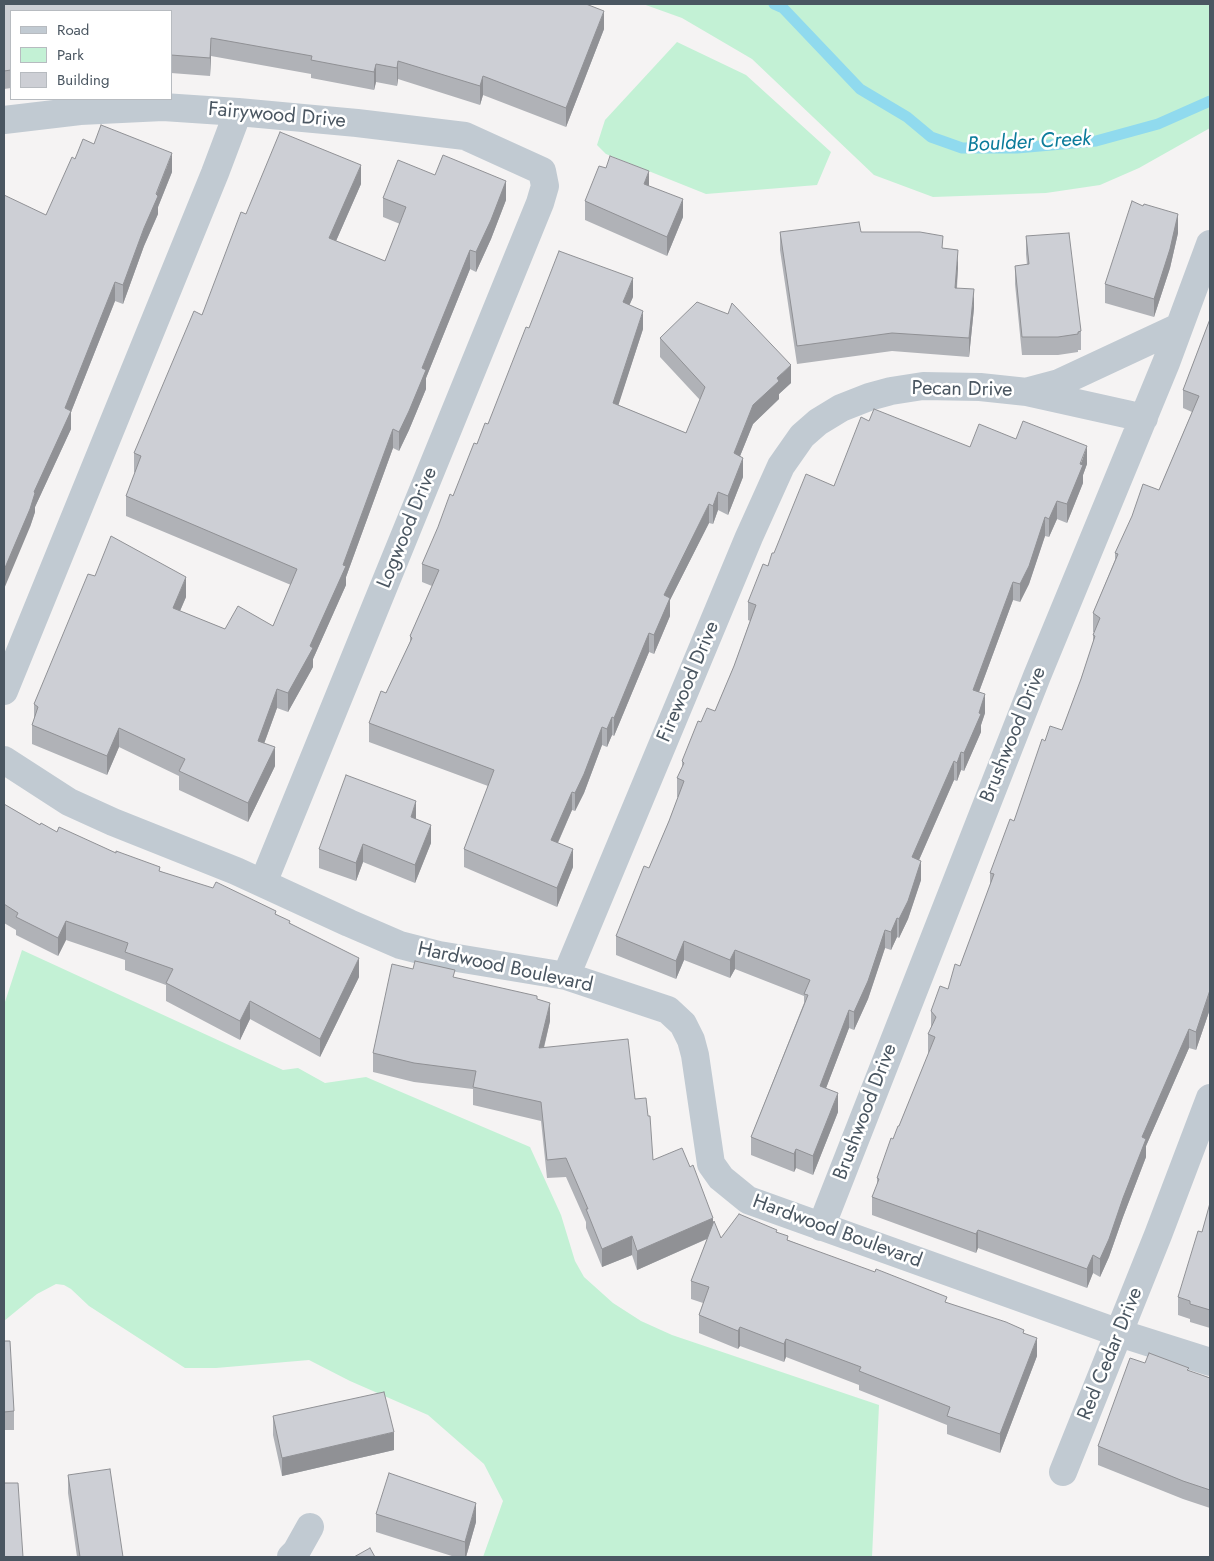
<!DOCTYPE html>
<style>
body{margin:0}
#map{position:relative;width:1214px;height:1561px;overflow:hidden;background:#f5f3f3;font-family:Jost,sans-serif}
canvas{display:block}
.frame{position:absolute;inset:0;border:5px solid #4a5661;pointer-events:none}
.legend{position:absolute;left:10px;top:10px;width:162px;height:90px;box-sizing:border-box;background:#fff;border:1px solid #b7bbc0;margin:0;padding:6px 9px;list-style:none;font-size:15px;color:#4a5661}
.legend li{display:flex;align-items:center;gap:10px;height:25px}
.legend b{width:25px;border:1px solid #b7bbc0}
</style>
<div id="map">
<canvas width="1214" height="1561"></canvas>
<div class="frame"></div>
<ul class="legend">
<li><b style="height:6px;background:#c1cad2"></b>Road</li>
<li><b style="height:14px;background:#c3f1d5"></b>Park</li>
<li><b style="height:14px;background:#cdcfd5"></b>Building</li>
</ul>
</div>
<script>
const c = document.querySelector('canvas').getContext('2d');
c.lineJoin = 'round';
function fillPath(path, color) { c.fillStyle = color; c.fill(path, 'evenodd'); }
const poly = rows => new Path2D(rows.map(r => 'M' + r).join(''));
function trace(path, color, width, dash) { c.strokeStyle = color; c.lineWidth = width; c.lineCap = dash ? 'butt' : 'round'; c.setLineDash(dash || []); c.stroke(path); }
function label(font, color, halo, rows, align = 'center') {
  c.font = font + ' Jost,sans-serif'; c.lineWidth = 5; c.setLineDash([]); c.textBaseline = 'middle'; c.strokeStyle = halo; c.fillStyle = color; for (const [text, x, y, turn = 0] of rows) {
    c.save(); c.translate(x, y); c.rotate((+turn || 0) * Math.PI / 180); c.textAlign = isNaN(turn) ? turn : align; if (halo) c.strokeText(text, 0, 0); c.fillText(text, 0, 0); c.restore();
  }
}
const green = poly([
 [643,4,1210,4,1210,128,1139,168,1100,185,1046,193,933,197,874,175,752,59,682,18],
 [677,42,746,75,831,152,817,185,706,194,606,154,597,145,605,120],
 [22,950,283,1070,298,1068,325,1083,366,1077,530,1147,561,1215,575,1261,584,1277,613,1303,641,1321,672,1335,879,1405,872,1557,483,1557,503,1501,484,1464,428,1415,350,1381,309,1360,216,1368,185,1368,89,1306,71,1289,64,1285,56,1284,37,1294,4,1321,4,1005]
]);
const stream = poly([
 [774,4,783,8,860,89,907,117,931,137,962,148,1017,148,1096,141,1158,124,1210,101]
]);
const minor = poly([
 [4,120,80,111,163,107,238,112,357,123,465,136,542,171,545,186,540,203,263,883],
 [1029,391,1059,383,1179,327],
 [4,691,215,173,238,112],
 [4,760,69,802,113,822,236,871,349,923,400,945,439,955,566,976,668,1010,683,1024,691,1040,695,1055,711,1164,721,1178,748,1200,1119,1333,1210,1362],
 [566,976,749,537,781,466,802,436,818,422,841,408,869,397,891,391,923,386,980,387,1027,392,1144,418],
 [821,1227,1037,676,1166,363,1210,244],
 [1063,1472,1158,1235,1210,1098],
 [291,1557,296,1552,310,1527]
]);
const wall = poly([
 [4,4,604,29,566,127,483,95,480,105,398,79,397,86,376,82,374,90,311,78,311,74,211,56,210,76,171,73,171,11,11,11,11,88,4,89],
 [94,144,172,172,158,207,158,214,144,246,123,304,115,301,71,412,71,429,35,507,35,512,30,527,46,215,75,159],
 [435,175,506,200,491,239,476,272,470,269,426,378,426,389,409,430,399,451,393,448,346,577,346,585,313,659,313,667,288,712,277,708,264,744,275,766,248,822,179,790,179,776,119,747,107,775,32,744,32,725,34,720,34,704,95,576,186,597,180,611,225,629,273,626,291,585,126,516,126,496,135,473,134,472,134,453,202,315,246,214,361,184,336,241,385,261,400,224,383,217,383,198],
 [649,186,683,217,667,256,585,220,585,201],
 [1143,206,1178,233,1170,268,1154,317,1105,303,1105,284],
 [780,232,861,232,943,248,958,268,957,288,974,308,969,357,892,351,797,364,780,250],
 [1026,236,1081,331,1081,350,1078,350,1078,352,1058,355,1022,355,1015,284,1015,266,1027,265,1026,254],
 [633,297,629,305,643,329,618,405,686,433,700,400,660,357,660,338,728,314,791,383,779,394,779,399,753,424,740,456,743,477,728,515,718,510,713,524,709,523,670,600,670,616,654,654,649,652,614,736,612,735,607,747,602,745,584,793,575,811,572,810,558,843,573,867,557,907,464,867,464,849,488,786,369,742,369,723,386,693,410,642,410,636,432,586,422,582,422,564,477,444,488,424,529,328],
 [1210,319,1210,1009,1196,1050,1189,1048,1146,1146,1146,1157,1123,1217,1109,1257,1100,1277,1093,1273,1087,1288,978,1248,976,1253,872,1215,872,1197,877,1186,877,1178,899,1126,929,1053,928,1053,928,1034,931,1028,931,1011,948,989,960,966,990,886,990,873,1014,821,1045,741,1062,730,1081,679,1093,643,1093,635,1094,632,1093,632,1093,613,1115,560,1115,553,1159,490,1192,412,1183,408,1183,390],
 [869,421,970,447,1016,439,1087,464,1083,475,1083,483,1067,523,1057,519,1049,537,1045,536,1029,584,1020,602,1013,600,979,692,985,713,981,725,981,732,964,771,961,770,957,781,954,780,919,860,921,880,908,919,899,938,897,937,891,950,885,948,868,999,854,1030,849,1028,826,1088,838,1112,813,1175,796,1168,794,1172,751,1155,751,1137,804,1003,804,996,735,969,730,978,684,960,676,979,616,955,616,936,649,868,669,821,678,797,677,797,677,778,682,768,682,761,701,722,715,711,734,666,750,621,748,620,748,602,774,553,834,486],
 [4,804,40,825,57,832,116,853,160,871,276,914,290,923,359,977,320,1057,250,1019,240,1040,166,1001,166,985,125,970,125,960,66,940,58,956,16,935,16,930,4,923],
 [416,819,431,843,415,883,363,862,356,881,319,868,319,849],
 [455,978,537,1000,550,1021,544,1048,635,1099,653,1160,713,1223,721,1238,777,1232,788,1240,1024,1333,1037,1356,1000,1453,947,1434,947,1425,859,1390,859,1385,786,1357,784,1362,740,1346,738,1349,699,1333,699,1315,703,1303,691,1299,691,1281,707,1239,637,1270,632,1255,602,1267,586,1228,586,1222,566,1177,547,1178,541,1121,473,1105,473,1089,414,1082,373,1072,373,1053],
 [1210,1203,1210,1328,1190,1322,1190,1319,1178,1315,1178,1297,1202,1232],
 [4,1341,14,1411,14,1430,4,1430],
 [1145,1363,1189,1371,1210,1378,1210,1508,1183,1499,1098,1465,1098,1446],
 [273,1416,394,1450,282,1476,273,1435],
 [68,1475,123,1557,77,1557,68,1493],
 [376,1514,476,1522,466,1557,455,1557,376,1532]
]);
const shadedWall = poly([
 [604,11,604,29,566,127,566,108],
 [211,38,211,56,210,76,210,58],
 [398,61,398,79,397,86,397,68],
 [376,64,376,82,374,90,374,72],
 [483,76,483,95,480,105,480,86],
 [172,153,172,172,158,207,158,214,144,246,123,304,123,285],
 [361,165,361,184,329,257,329,238],
 [649,171,649,190,644,184],
 [506,181,506,200,491,239,476,272,476,252],
 [683,199,683,217,667,256,667,237],
 [1178,214,1178,233,1170,268,1154,317,1154,299],
 [470,250,470,269,426,378,426,389,409,430,399,451,399,432,422,368],
 [958,250,958,268,955,306,955,288],
 [633,278,633,297,623,320,623,302],
 [115,282,115,301,71,412,71,429,35,507,35,512,30,527,4,589,4,570,65,408],
 [974,289,974,308,969,357,969,338],
 [643,311,643,329,613,422,613,403],
 [791,365,791,383,779,394,779,399,753,424,734,471,734,453,753,405,777,378],
 [393,429,393,448,346,577,346,585,313,659,313,667,288,712,288,693,310,646,343,565],
 [1087,446,1087,464,1083,475,1083,483,1067,523,1067,504],
 [743,458,743,477,728,515,728,496],
 [718,492,718,510,713,524,713,506],
 [1057,501,1057,519,1049,537,1049,519],
 [709,504,709,523,670,600,670,616,654,654,654,635,664,595],
 [1045,517,1045,536,1029,584,1020,602,1020,584],
 [186,577,186,597,173,627,173,608],
 [1013,582,1013,600,973,708,973,690],
 [649,633,649,652,614,736,614,718],
 [277,689,277,708,258,760,258,741],
 [985,694,985,713,981,725,981,732,964,771,964,753],
 [612,717,612,735,607,747,607,729],
 [602,727,602,745,584,793,575,811,575,793],
 [119,728,119,747,107,775,107,756],
 [275,747,275,766,248,822,248,803],
 [961,752,961,770,957,781,957,763],
 [954,761,954,780,912,876,912,857],
 [572,792,572,810,551,858,551,840],
 [416,801,416,820,411,817],
 [431,825,431,843,415,883,415,865],
 [363,844,363,862,356,881,356,863],
 [573,849,573,867,557,907,557,888],
 [921,861,921,880,908,919,899,938,899,919],
 [897,918,897,937,891,950,891,932],
 [66,921,66,940,58,956,58,938],
 [885,930,885,948,868,999,854,1030,854,1012],
 [684,941,684,960,676,979,676,961],
 [735,950,735,969,730,978,730,960],
 [359,958,359,977,320,1057,320,1039],
 [1210,990,1210,1009,1196,1050,1196,1032],
 [250,1001,250,1019,240,1040,240,1021],
 [550,1003,550,1021,539,1067,539,1048],
 [849,1010,849,1028,820,1104,820,1086],
 [1189,1029,1189,1048,1146,1146,1146,1157,1123,1217,1109,1257,1100,1277,1100,1259,1142,1137],
 [838,1093,838,1112,813,1175,813,1156],
 [796,1149,796,1168,794,1172,794,1154],
 [713,1218,713,1236,637,1270,637,1251],
 [978,1230,978,1248,976,1253,976,1234],
 [632,1236,632,1255,602,1267,602,1249],
 [1093,1255,1093,1273,1087,1288,1087,1269],
 [740,1327,740,1346,738,1349,738,1331],
 [1037,1338,1037,1356,1000,1453,1000,1434],
 [786,1339,786,1357,784,1362,784,1344],
 [394,1432,394,1450,282,1476,282,1458],
 [476,1503,476,1522,466,1557,465,1557,465,1542]
]);
const building = poly([
 [4,4,586,4,604,11,566,108,483,76,480,86,398,61,397,68,376,64,374,72,311,60,312,56,211,38,210,58,171,55,171,11,11,11,11,70,4,71,4,4],
 [101,125,172,153,156,194,158,196,144,228,123,285,115,282,65,408,71,411,34,492,35,493,30,509,4,570,4,195,46,215,72,157,75,159,83,139,94,144,101,125],
 [280,132,361,165,329,238,385,261,406,207,383,198,398,160,435,175,443,155,506,181,491,220,476,252,470,250,422,368,426,370,409,411,399,432,393,429,343,565,346,566,310,646,313,648,288,693,277,689,258,741,275,747,248,803,179,771,185,759,119,728,107,756,32,725,38,707,34,704,88,574,95,576,111,536,186,577,173,608,225,629,238,606,273,626,297,569,126,496,141,456,134,453,194,311,202,315,241,212,246,214,280,132],
 [610,156,649,171,644,184,683,199,667,237,585,201,599,166,606,168,610,156],
 [1132,201,1143,206,1144,204,1178,214,1170,249,1154,299,1105,284,1132,201],
 [859,222,861,232,920,232,943,236,942,248,958,250,955,288,974,289,969,338,892,333,797,346,780,232,859,222],
 [1069,233,1081,331,1078,332,1078,334,1058,337,1022,337,1015,266,1029,264,1026,236,1069,233],
 [559,251,633,278,623,302,643,311,613,403,686,433,705,387,660,338,697,302,728,314,732,303,791,365,777,378,779,381,753,405,734,453,743,458,728,496,718,492,713,506,709,504,664,595,670,598,654,635,649,633,614,718,612,717,607,729,602,727,584,774,575,793,572,792,551,840,573,849,557,888,464,849,494,770,369,723,381,691,386,693,412,638,410,636,439,570,422,564,438,527,450,494,453,496,474,443,477,444,485,423,488,424,526,327,529,328,559,251],
 [1210,319,1210,990,1196,1032,1189,1029,1142,1137,1146,1139,1123,1198,1109,1239,1100,1259,1093,1255,1087,1269,978,1230,976,1234,872,1197,879,1179,877,1178,891,1138,893,1139,898,1126,899,1126,935,1037,928,1034,936,1017,931,1011,940,986,948,989,955,964,960,966,994,874,990,873,1010,819,1014,821,1042,739,1045,741,1050,726,1062,730,1081,679,1095,636,1093,635,1100,618,1093,613,1118,554,1115,553,1132,516,1143,484,1159,490,1199,396,1183,390,1210,319],
 [874,409,970,447,979,424,1016,439,1023,421,1087,446,1080,464,1083,465,1067,504,1057,501,1049,519,1045,517,1029,566,1020,584,1013,582,973,690,985,694,979,713,981,714,964,753,961,752,957,763,954,761,912,857,921,861,908,901,899,919,897,918,891,932,885,930,868,981,854,1012,849,1010,820,1086,838,1093,813,1156,796,1149,794,1154,751,1137,808,995,804,994,810,980,735,950,730,960,684,941,676,961,616,936,644,866,649,868,669,821,684,781,677,778,684,763,682,761,698,721,701,722,707,708,715,711,734,666,756,605,748,602,763,564,768,566,772,553,774,553,806,474,834,486,861,417,869,421,874,409],
 [346,775,416,801,411,817,431,825,415,865,363,844,356,863,319,849,346,775],
 [4,804,40,825,41,823,57,832,59,827,116,853,116,851,160,867,159,871,213,888,216,882,276,911,275,914,290,921,289,923,359,958,320,1039,250,1001,240,1021,166,983,173,969,125,952,128,943,66,921,58,938,16,917,18,913,4,904,4,804],
 [415,961,455,970,453,977,537,996,537,999,550,1003,539,1048,628,1039,635,1099,646,1098,648,1116,650,1116,653,1160,682,1148,690,1167,693,1165,713,1218,637,1251,632,1236,602,1249,586,1209,588,1209,566,1158,547,1160,541,1102,473,1087,476,1071,414,1063,373,1053,392,964,413,969,415,961],
 [1210,1203,1210,1310,1190,1304,1190,1301,1178,1297,1198,1231,1202,1232,1210,1203],
 [739,1214,777,1230,776,1232,788,1236,787,1240,875,1272,876,1269,947,1297,945,1302,1006,1322,1024,1330,1023,1333,1037,1338,1000,1434,947,1416,950,1407,859,1371,861,1367,786,1339,784,1344,740,1327,738,1331,699,1315,709,1287,691,1281,714,1221,721,1238,739,1214],
 [4,1341,10,1341,14,1411,4,1412,4,1341],
 [1149,1353,1189,1368,1187,1370,1210,1378,1210,1490,1183,1481,1098,1446,1130,1358,1145,1363,1149,1353],
 [384,1392,394,1432,282,1458,273,1416,384,1392],
 [110,1469,123,1557,80,1557,68,1475,110,1469],
 [389,1473,476,1503,465,1542,376,1514,389,1473],
 [4,1483,18,1483,23,1557,4,1557,4,1483],
 [370,1548,375,1557,354,1557,370,1548]
]);
const streetNames = [
 ["Fairywood Drive",277,116,5],
 ["Pecan Drive",962,390,1],
 ["Logwood Drive",408,528,-68],
 ["Firewood Drive",689,682,-67],
 ["Brushwood Drive",1014,735,-68],
 ["Hardwood Boulevard",505,968,12],
 ["Brushwood Drive",866,1112,-69],
 ["Hardwood Boulevard",837,1232,20],
 ["Red Cedar Drive",1111,1354,-68]
];
const waterNames = [
 ["Boulder Creek",1029,143,-3]
];
fillPath(green, '#c3f1d5');
trace(stream, '#90daee', 11);
trace(minor, '#c1cad2', 28);
fillPath(wall, '#b0b2b7');
fillPath(shadedWall, '#909195');
fillPath(building, '#cdcfd5');
trace(building, '#909195', 1);
label('20px', '#4a5661', '#fff', streetNames);
label('italic 21px', '#0c7c9b', '#fff', waterNames);
</script>
